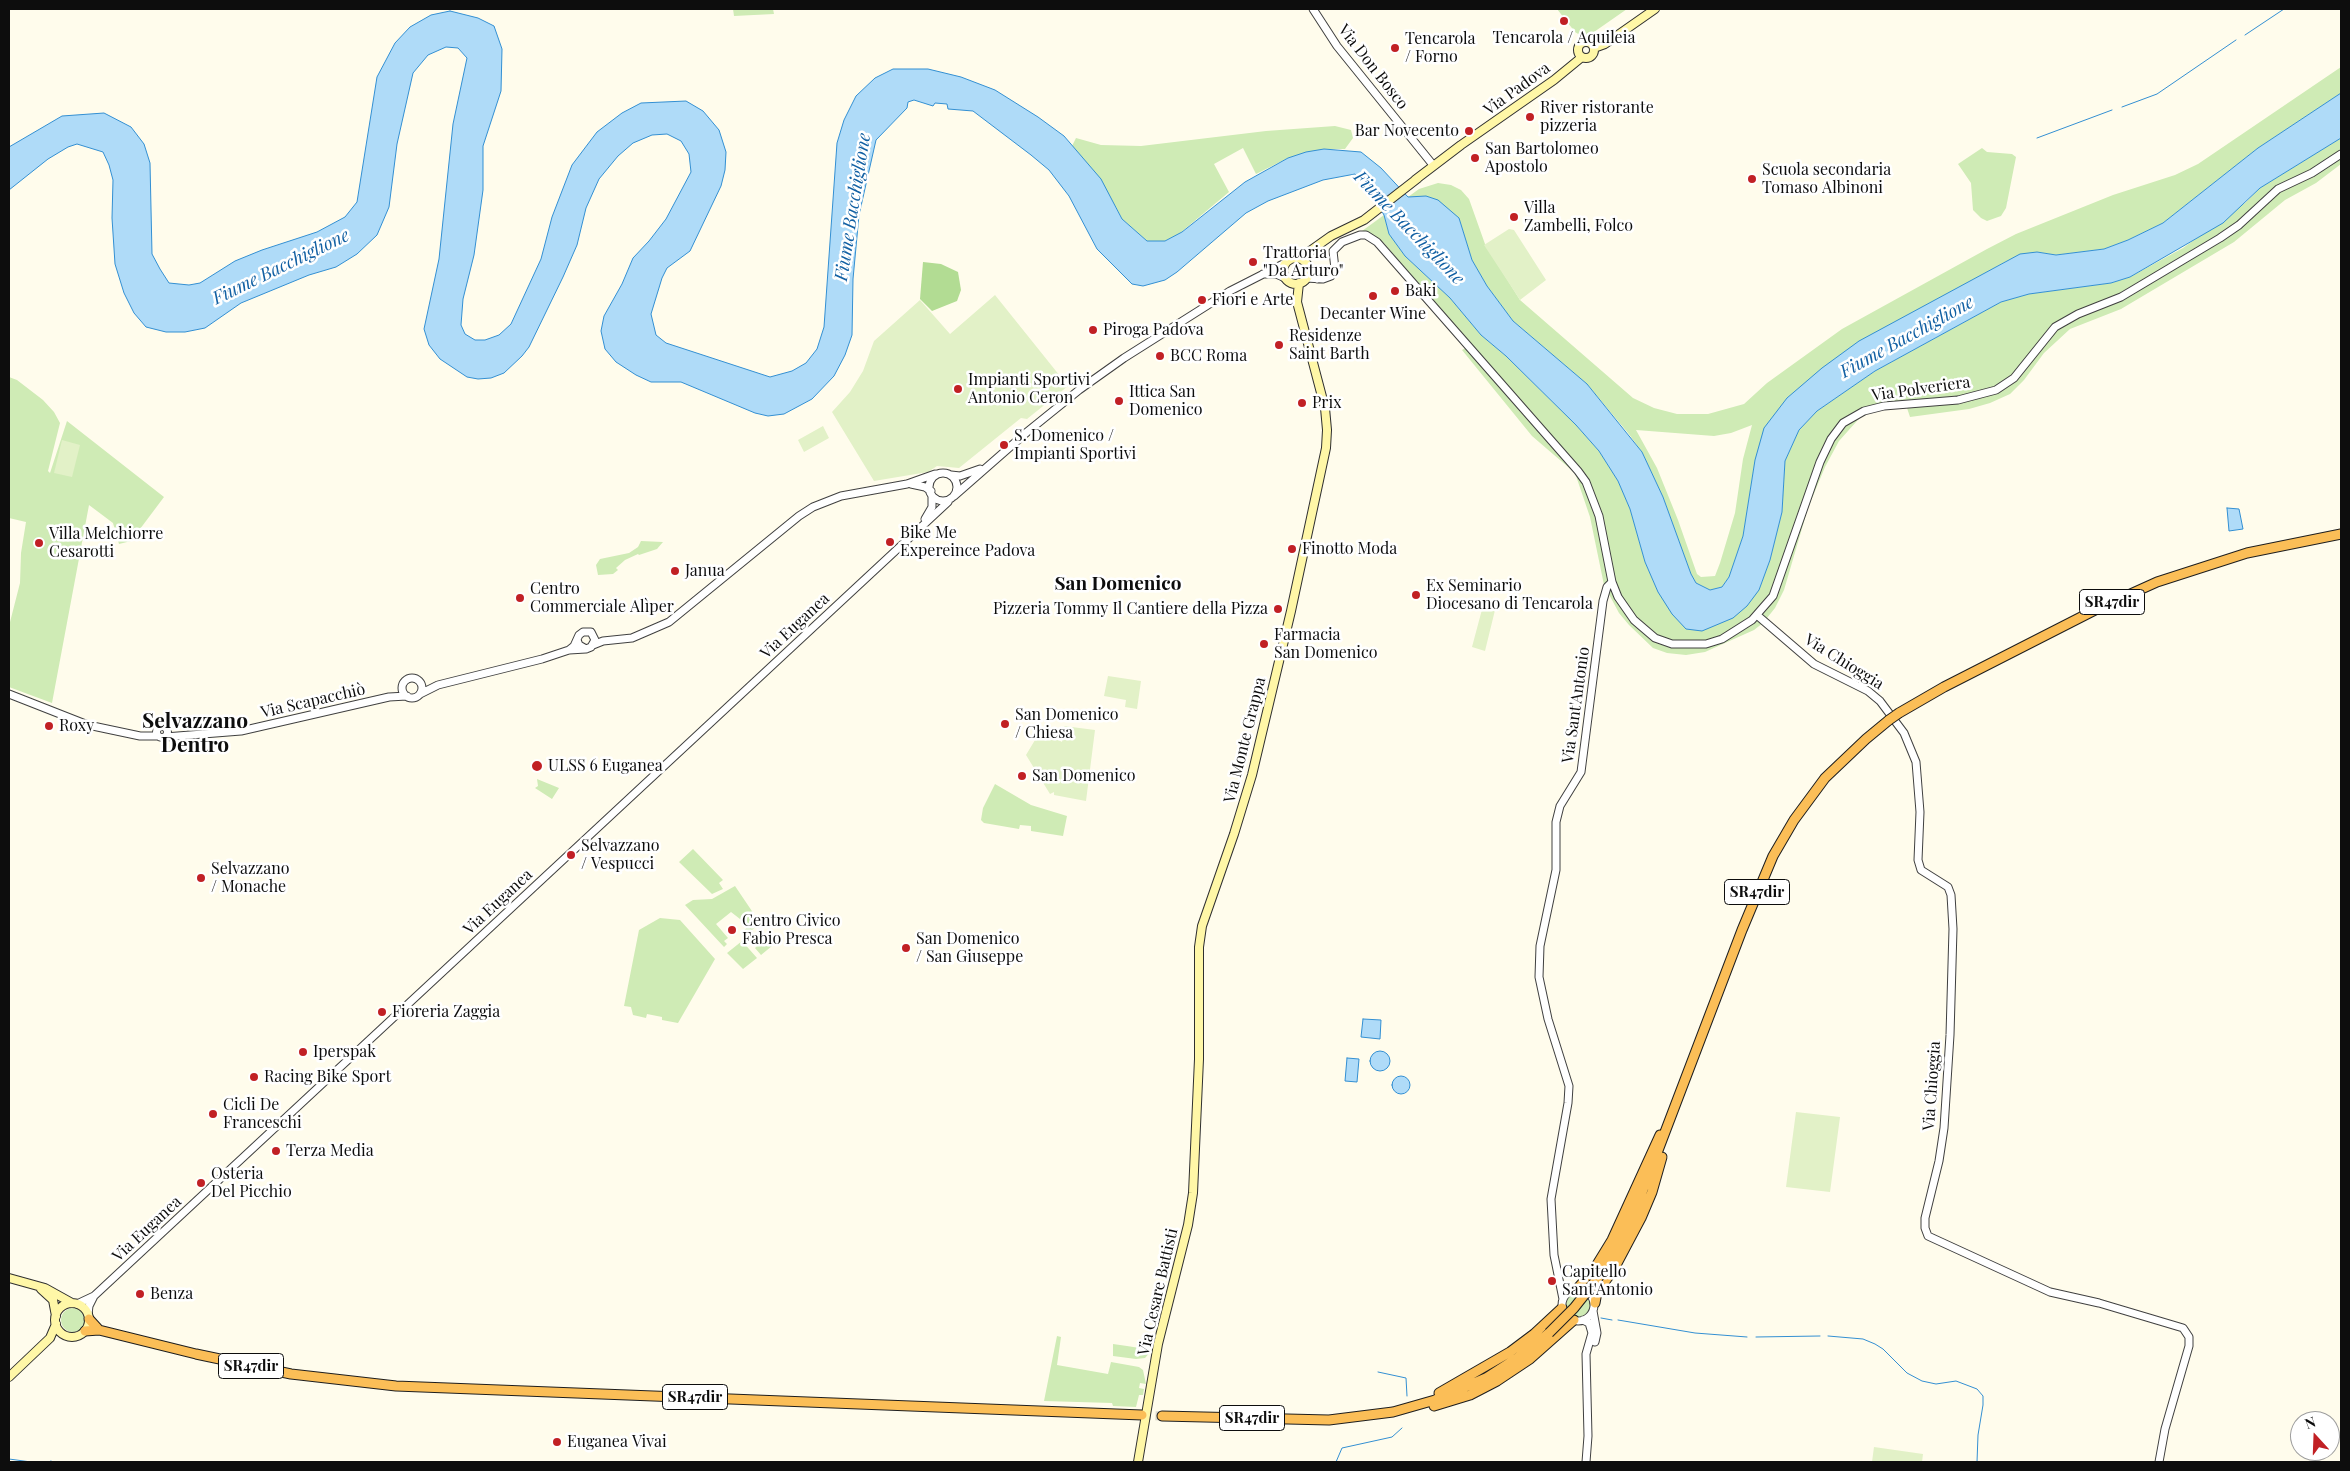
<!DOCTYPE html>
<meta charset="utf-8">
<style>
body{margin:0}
#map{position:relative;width:2350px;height:1471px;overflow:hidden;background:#fffcec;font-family:"Playfair Display",serif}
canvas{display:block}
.frame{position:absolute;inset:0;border:10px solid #0d0d0d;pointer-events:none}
.north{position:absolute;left:2290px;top:1411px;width:50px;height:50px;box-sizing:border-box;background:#fff;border:1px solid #9e9e9e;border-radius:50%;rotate:340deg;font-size:14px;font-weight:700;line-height:20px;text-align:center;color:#0d0d0d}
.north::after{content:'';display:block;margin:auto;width:18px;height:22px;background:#c12024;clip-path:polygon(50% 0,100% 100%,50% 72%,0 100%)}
</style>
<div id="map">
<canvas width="2350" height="1471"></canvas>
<div class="frame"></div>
<div class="north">N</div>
</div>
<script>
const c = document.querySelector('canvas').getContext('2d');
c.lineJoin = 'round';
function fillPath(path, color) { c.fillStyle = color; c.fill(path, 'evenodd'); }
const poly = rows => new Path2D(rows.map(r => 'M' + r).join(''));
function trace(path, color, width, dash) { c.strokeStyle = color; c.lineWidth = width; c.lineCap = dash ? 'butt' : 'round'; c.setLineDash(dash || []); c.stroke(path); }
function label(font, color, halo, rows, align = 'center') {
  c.font = font + ' "Playfair Display",serif'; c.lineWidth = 5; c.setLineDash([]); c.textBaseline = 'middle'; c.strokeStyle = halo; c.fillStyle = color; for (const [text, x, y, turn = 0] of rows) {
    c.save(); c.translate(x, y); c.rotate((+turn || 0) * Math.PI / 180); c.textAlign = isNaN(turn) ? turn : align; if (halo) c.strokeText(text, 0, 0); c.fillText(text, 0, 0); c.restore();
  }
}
const green = poly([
 [733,9,773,9,774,14,734,16],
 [1557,9,1627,9,1594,32,1583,37,1575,32],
 [2341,67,2341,93,2258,148,2163,223,2128,240,2104,249,2056,255,2037,252,2005,262,1926,306,1755,460,1743,536,1729,577,1722,587,1710,590,1696,583,1691,574,1663,497,1642,452,1628,433,1587,384,1513,321,1487,286,1472,260,1459,218,1408,197,1419,189,1438,183,1451,185,1461,190,1469,199,1485,244,1520,300,1633,398,1654,408,1677,414,1708,414,1744,404,1767,383,1842,329,1987,249,2016,234,2113,195,2175,175,2198,164],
 [1752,425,1743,459,1735,513,1720,563,1715,576,1701,577,1697,574,1678,520,1657,468,1636,430,1714,436,1731,433],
 [1335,126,1351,130,1353,138,1345,149,1324,149,1288,158,1256,174,1243,148,1214,164,1229,192,1179,234,1165,241,1147,241,1122,219,1116,207,1072,146,1076,138,1101,145,1141,146,1266,131],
 [2341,138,2341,164,2316,183,2285,200,2234,242,2121,309,2070,329,2044,353,2024,380,2010,394,1990,403,1969,409,1910,417,1906,405,1865,412,1839,441,1825,467,1808,508,1784,590,1775,608,1763,623,1754,630,1705,652,1686,655,1667,653,1653,648,1629,625,1619,613,1604,585,1590,517,1575,473,1532,436,1462,350,1469,346,1384,243,1373,235,1362,231,1384,215,1389,234,1405,256,1450,298,1481,335,1506,356,1576,425,1599,451,1618,481,1630,509,1645,562,1658,592,1759,590,1770,560,1782,512,1785,461,1799,430,1817,411,1875,371,2001,302,2029,294,2111,283,2130,277,2183,248,2245,203,2260,188],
 [1982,148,1987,152,2012,154,2016,157,2006,208,2001,216,1987,221,1981,218,1973,210,1971,183,1958,164],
 [9,377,17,380,43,400,54,412,60,423,48,471,50,473,67,421,164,497,131,541,119,544,113,523,89,505,52,703,9,687,9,626,20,583,21,553,26,522,9,518],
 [641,541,663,542,657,549,639,555,638,554,625,560,616,568,618,570,613,574,598,575,596,565,600,559,629,553,638,547],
 [537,779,559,788,552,799,535,788,538,786],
 [995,784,1031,805,1067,816,1063,836,1031,831,1031,826,1020,825,1019,829,984,823,981,820,983,808],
 [693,849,723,880,719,883,723,889,712,894,679,862],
 [735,886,760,923,745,936,742,932,749,926,731,912,716,924,728,938,724,941,727,944,724,947,685,905,693,900,712,899],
 [660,918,680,920,715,959,678,1023,662,1020,662,1017,647,1014,646,1018,633,1015,631,1007,624,1006,639,930],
 [768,936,772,946,761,955,755,948],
 [742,941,757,958,743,969,727,953],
 '1566 1305a12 12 0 1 1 24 0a12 12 0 1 1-24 0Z',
 '61 1320a12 12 0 1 1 24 0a12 12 0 1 1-24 0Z',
 [1057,1336,1061,1337,1057,1365,1108,1374,1111,1362,1139,1367,1143,1370,1146,1384,1140,1383,1139,1388,1144,1389,1143,1395,1139,1395,1136,1407,1113,1406,1112,1403,1044,1401],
 [1113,1344,1127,1346,1152,1350,1145,1358,1136,1359,1113,1356]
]);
const forest = poly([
 [923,262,941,264,958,272,961,290,957,301,932,311,920,299]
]);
const pitch = poly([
 [1509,229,1514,230,1546,280,1520,300,1484,245],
 [995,295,1068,386,1027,419,1021,418,959,468,937,466,928,472,874,481,832,412,850,392,863,371,874,341,920,300,950,334],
 [823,426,829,438,804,452,798,440],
 [62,440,80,445,72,477,54,473],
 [1484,602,1496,606,1485,651,1472,647],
 [1108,676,1141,681,1137,709,1125,707,1126,700,1104,696],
 [1064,726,1095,730,1086,801,1054,795,1054,792,1050,794,1026,755,1041,730,1062,742],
 [1796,1112,1840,1117,1830,1192,1786,1187],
 [1874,1447,1923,1454,1922,1462,1872,1462]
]);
const water = poly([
 [450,11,478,18,494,26,502,49,501,91,483,146,483,190,474,255,463,299,461,325,465,334,475,340,485,340,499,335,511,324,541,259,552,217,572,165,597,132,622,113,641,103,686,101,703,111,719,130,726,152,725,170,721,186,690,251,667,268,662,278,651,314,656,335,666,343,770,377,792,371,806,363,817,349,824,327,837,143,844,120,856,96,875,78,893,69,928,69,961,77,995,90,1038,117,1064,136,1101,179,1122,219,1147,241,1165,241,1182,232,1245,182,1288,158,1306,152,1324,149,1361,152,1381,168,1408,197,1426,196,1438,200,1459,218,1472,260,1487,286,1513,321,1587,384,1642,452,1663,497,1691,574,1696,583,1710,590,1722,587,1729,577,1743,536,1755,460,1764,428,1787,398,1822,368,1859,341,2020,254,2037,252,2056,255,2104,249,2128,240,2163,223,2258,148,2341,93,2341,138,2260,188,2223,223,2130,277,2111,283,2029,294,2001,302,1875,371,1817,411,1799,430,1785,461,1782,512,1770,560,1759,590,1747,606,1733,618,1702,631,1686,629,1672,614,1658,592,1645,562,1630,509,1618,481,1599,451,1576,425,1506,356,1481,335,1450,298,1405,256,1389,234,1384,215,1366,185,1355,174,1323,180,1268,201,1246,213,1177,272,1165,280,1143,286,1132,284,1097,249,1069,196,1049,170,1031,155,973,111,948,109,947,104,935,103,933,106,914,100,908,102,907,108,876,140,859,215,853,279,852,335,845,355,834,376,812,399,784,414,768,416,755,413,681,382,651,382,636,375,616,362,605,349,601,331,604,316,622,284,633,258,649,241,666,219,691,172,689,154,681,141,667,134,652,135,633,143,618,156,599,179,586,208,577,245,563,277,529,347,522,356,504,373,491,378,478,379,467,377,440,359,429,345,424,329,439,259,453,124,467,58,458,48,446,47,428,55,413,73,397,144,389,207,377,235,357,254,336,267,309,275,241,303,205,328,185,332,166,332,146,327,134,313,124,293,115,264,112,218,113,180,109,165,103,152,77,144,68,147,48,159,9,190,9,147,62,116,104,113,131,127,144,144,150,163,152,254,160,269,169,283,189,285,200,283,235,261,262,250,317,232,345,217,357,202,377,77,395,43,410,27,431,15,450,11],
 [2227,508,2239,509,2243,529,2229,531,2227,508],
 [1363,1019,1381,1020,1380,1039,1361,1037,1363,1019],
 '1370 1061a10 10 0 1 1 20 0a10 10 0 1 1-20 0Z',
 [1347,1058,1359,1059,1357,1082,1345,1081,1347,1058],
 '1392 1085a9 9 0 1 1 18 0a9 9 0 1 1-18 0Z'
]);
const stream = poly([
 [2245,35,2284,9],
 [2122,107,2157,94,2236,40],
 [2037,138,2112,110],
 [1601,1318,1612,1320],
 [1618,1320,1695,1333,1747,1337],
 [1828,1336,1863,1339,1875,1344,1883,1349,1907,1373,1922,1381,1936,1384,1956,1381,1977,1389,1983,1396,1983,1405,1978,1435,1977,1462],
 [1756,1337,1820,1336],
 [1378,1372,1406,1378,1407,1396],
 [9,1459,31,1462],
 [48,1462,51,1461],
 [1336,1462,1342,1448,1392,1437,1402,1428]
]);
const trunkTunnel = poly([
 [1142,1415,1162,1416]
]);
const tertiary = poly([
 [1313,9,1337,46,1433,165],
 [1309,271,1317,279],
 [1263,274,1276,274,1285,278],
 [1306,278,1323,279,1331,276,1335,269,1333,251,1342,242,1360,235,1366,235,1377,242,1578,471,1586,482,1599,516,1612,582,1618,597,1634,620,1655,638,1672,644,1706,644,1722,639,1752,620,1773,596,1820,462,1831,439,1843,423,1864,411,1884,406,1958,400,1996,390,2014,378,2055,327,2078,314,2121,297,2220,238,2239,225,2278,189,2312,173,2341,154],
 '929 487a14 14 0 1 1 28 0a14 14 0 1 1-28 0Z',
 [951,475,960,476,980,469],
 [911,484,925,487,931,491],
 [954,496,1027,432,1079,390,1124,358,1230,291,1285,263],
 [925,519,932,507,932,496],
 [1758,616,1814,664,1868,691,1880,701,1904,733,1916,762,1920,812,1918,860,1921,870,1948,887,1951,895,1953,929,1950,1035,1944,1128,1939,1161,1925,1218,1925,1228,1928,1236,2050,1292,2099,1303,2183,1328,2189,1337,2189,1346,2165,1429,2159,1462],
 [593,645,603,641,632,638,669,622,799,516,813,507,841,496,907,484,935,474],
 [569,650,574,646,579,635,583,632,591,632,595,640,591,647,586,649,579,645,577,640],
 '402 688a10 10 0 1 1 20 0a10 10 0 1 1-20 0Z',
 [9,694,88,725,140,736,158,736],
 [420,694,438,685,542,659,569,650,586,649],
 '156.5 732a5.5 5.5 0 1 1 11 0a5.5 5.5 0 1 1-11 0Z',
 [165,737,241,731,389,697,407,696],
 '1562 1305a16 16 0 1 1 32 0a16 16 0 1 1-32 0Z',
 [1563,1299,1554,1255,1551,1199,1568,1103,1569,1086,1548,1019,1539,977,1540,946,1556,870,1556,822,1560,806,1581,772,1603,601,1607,587,1612,582],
 [77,1304,94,1296,948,502],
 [1593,1311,1597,1333,1595,1342],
 [88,1314,89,1306,94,1296],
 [1583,1320,1589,1323,1592,1333,1586,1354,1588,1436,1586,1462]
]);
const secondary = poly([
 '1578 50a8 8 0 1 1 16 0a8 8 0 1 1-16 0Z',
 [1594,48,1605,44,1655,9],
 [1415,180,1461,145,1554,80,1582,57],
 '1283 271a13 13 0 1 1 26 0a13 13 0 1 1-26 0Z',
 [1300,258,1331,236,1364,220,1418,178],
 [9,1278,45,1288,72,1303],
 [41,1289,53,1300,56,1316],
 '55 1320a17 17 0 1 1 34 0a17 17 0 1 1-34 0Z',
 [9,1377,50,1338,56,1324],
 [1138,1462,1158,1344,1188,1225,1193,1193,1199,1059,1199,947,1202,926,1234,834,1252,775,1291,611,1326,448,1327,430,1325,408,1297,302,1299,283]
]);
const trunk = poly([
 [1899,713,1944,687,2095,610,2157,582,2247,553,2341,534],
 [1601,1274,1619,1244,1638,1203,1742,930,1773,856,1794,820,1825,778,1866,739,1889,720],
 [1578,1288,1593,1271,1612,1240,1660,1135],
 [1595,1303,1597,1292,1614,1269,1641,1218,1652,1192,1662,1157],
 [89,1319,99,1330],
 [85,1331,99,1330,196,1354,291,1374,396,1386,1142,1415],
 [1439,1393,1510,1352,1534,1334,1562,1308],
 [1434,1406,1470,1395,1497,1381,1530,1359,1574,1320],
 [1162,1416,1329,1420,1393,1412,1435,1400,1486,1378,1517,1358,1549,1333]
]);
const trunkBridge = poly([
 [1889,720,1899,713],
 [1549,1333,1574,1308,1601,1274]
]);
const markers = [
 [1564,21,5,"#c12024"],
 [1395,48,5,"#c12024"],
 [1530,117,5,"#c12024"],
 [1469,131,5,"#c12024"],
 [1475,158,5,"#c12024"],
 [1752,179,5,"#c12024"],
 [1514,217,5,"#c12024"],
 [1253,262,5,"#c12024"],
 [1395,291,5,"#c12024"],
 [1373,296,5,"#c12024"],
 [1202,300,5,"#c12024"],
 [1093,330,5,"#c12024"],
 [1279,345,5,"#c12024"],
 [1160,356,5,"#c12024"],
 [958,389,5,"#c12024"],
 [1119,401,5,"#c12024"],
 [1302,403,5,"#c12024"],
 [1004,445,5,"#c12024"],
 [890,542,5,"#c12024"],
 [39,543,5,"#c12024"],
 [1292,549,5,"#c12024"],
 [675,571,5,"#c12024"],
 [1416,595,5,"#c12024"],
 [520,598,5,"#c12024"],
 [1278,609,5,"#c12024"],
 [1264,644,5,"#c12024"],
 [1005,724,5,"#c12024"],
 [49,726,5,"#c12024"],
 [537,766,6,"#c12024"],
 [1022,776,5,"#c12024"],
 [571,855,5,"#c12024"],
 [201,878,5,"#c12024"],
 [732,930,5,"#c12024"],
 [906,948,5,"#c12024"],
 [382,1012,5,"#c12024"],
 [303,1052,5,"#c12024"],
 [254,1077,5,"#c12024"],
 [213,1114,5,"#c12024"],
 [276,1151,5,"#c12024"],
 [201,1183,5,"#c12024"],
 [1552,1281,5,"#c12024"],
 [140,1294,5,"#c12024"],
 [557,1442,5,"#c12024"]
];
const shields = [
 [2112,602,65],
 [1757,892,65],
 [251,1366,65],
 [695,1397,65],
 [1252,1418,65]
];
const shieldNames = [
 ["SR47dir",2112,602],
 ["SR47dir",1757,892],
 ["SR47dir",251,1366],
 ["SR47dir",695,1397],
 ["SR47dir",1252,1418]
];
const poiNames = [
 ["Tencarola / Aquileia",1564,38,"center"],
 ["Tencarola",1405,39],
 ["/ Forno",1405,57],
 ["River ristorante",1540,108],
 ["pizzeria",1540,126],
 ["Bar Novecento",1459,131,"right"],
 ["San Bartolomeo",1485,149],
 ["Apostolo",1485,167],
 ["Scuola secondaria",1762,170],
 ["Tomaso Albinoni",1762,188],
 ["Villa",1524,208],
 ["Zambelli, Folco",1524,226],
 ["Trattoria",1263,253],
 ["\"Da Arturo\"",1263,271],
 ["Baki",1405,291],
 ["Fiori e Arte",1212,300],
 ["Decanter Wine",1373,314,"center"],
 ["Piroga Padova",1103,330],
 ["Residenze",1289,336],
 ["Saint Barth",1289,354],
 ["BCC Roma",1170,356],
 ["Impianti Sportivi",968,380],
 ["Antonio Ceron",968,398],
 ["Ittica San",1129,392],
 ["Domenico",1129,410],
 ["Prix",1312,403],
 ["S. Domenico /",1014,436],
 ["Impianti Sportivi",1014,454],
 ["Bike Me",900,533],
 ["Expereince Padova",900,551],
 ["Villa Melchiorre",49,534],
 ["Cesarotti",49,552],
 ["Finotto Moda",1302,549],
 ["Janua",685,571],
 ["Ex Seminario",1426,586],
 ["Diocesano di Tencarola",1426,604],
 ["Centro",530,589],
 ["Commerciale Alìper",530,607],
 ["Pizzeria Tommy Il Cantiere della Pizza",1268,609,"right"],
 ["Farmacia",1274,635],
 ["San Domenico",1274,653],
 ["San Domenico",1015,715],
 ["/ Chiesa",1015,733],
 ["Roxy",59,726],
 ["ULSS 6 Euganea",548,766],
 ["San Domenico",1032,776],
 ["Selvazzano",581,846],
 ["/ Vespucci",581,864],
 ["Selvazzano",211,869],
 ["/ Monache",211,887],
 ["Centro Civico",742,921],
 ["Fabio Presca",742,939],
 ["San Domenico",916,939],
 ["/ San Giuseppe",916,957],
 ["Fioreria Zaggia",392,1012],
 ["Iperspak",313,1052],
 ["Racing Bike Sport",264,1077],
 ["Cicli De",223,1105],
 ["Franceschi",223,1123],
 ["Terza Media",286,1151],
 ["Osteria",211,1174],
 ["Del Picchio",211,1192],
 ["Capitello",1562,1272],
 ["Sant'Antonio",1562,1290],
 ["Benza",150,1294],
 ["Euganea Vivai",567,1442]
];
const streetNames = [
 ["Via Don Bosco",1373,67,52],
 ["Via Padova",1517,89,-36],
 ["Via Polveriera",1921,389,-8],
 ["Via Euganea",795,626,-43],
 ["Via Chioggia",1844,662,32],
 ["Via Scapacchiò",313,701,-13],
 ["Via Sant'Antonio",1576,705,-82],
 ["Via Monte Grappa",1245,740,-76],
 ["Via Euganea",498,902,-43],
 ["Via Chioggia",1932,1086,-86],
 ["Via Euganea",147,1229,-43],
 ["Via Cesare Battisti",1158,1292,-77]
];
const waterNames = [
 ["Fiume Bacchiglione",853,207,-81],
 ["Fiume Bacchiglione",1409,228,46],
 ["Fiume Bacchiglione",281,267,-26],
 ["Fiume Bacchiglione",1907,337,-29]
];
const quarterNames = [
 ["San Domenico",1118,584]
];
const districtNames = [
 ["Selvazzano",195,721],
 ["Dentro",195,745]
];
fillPath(green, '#cfebb5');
fillPath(forest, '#b2dc93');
fillPath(pitch, '#e2f1c7');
fillPath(water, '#afdbf8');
trace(water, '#338fd2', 1);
trace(stream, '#338fd2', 1);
trace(trunkTunnel, '#dbd8cb', 9, [9, 4.5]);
trace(tertiary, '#404040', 9);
trace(secondary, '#2f2f2f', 10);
trace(trunk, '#1e1e1e', 11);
trace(tertiary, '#fff', 7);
trace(secondary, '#fff7a7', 8);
trace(trunk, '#fbbe57', 9);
trace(trunkBridge, '#1e1e1e', 11, []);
trace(trunkBridge, '#fbbe57', 9);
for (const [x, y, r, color] of markers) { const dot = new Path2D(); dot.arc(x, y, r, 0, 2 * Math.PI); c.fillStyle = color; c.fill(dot); trace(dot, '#fff', 2); }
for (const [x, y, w] of shields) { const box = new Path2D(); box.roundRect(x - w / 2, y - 12.5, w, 25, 4); c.fillStyle = '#fff'; c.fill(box); trace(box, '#0d0d0d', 1); }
label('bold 15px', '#0d0d0d', null, shieldNames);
label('16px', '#0d0d0d', '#fff', poiNames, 'left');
label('16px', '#0d0d0d', '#fff', streetNames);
label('italic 18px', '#1260a3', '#fff', waterNames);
label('bold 19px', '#0d0d0d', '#fff', quarterNames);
label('bold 21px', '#0d0d0d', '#fff', districtNames);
</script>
